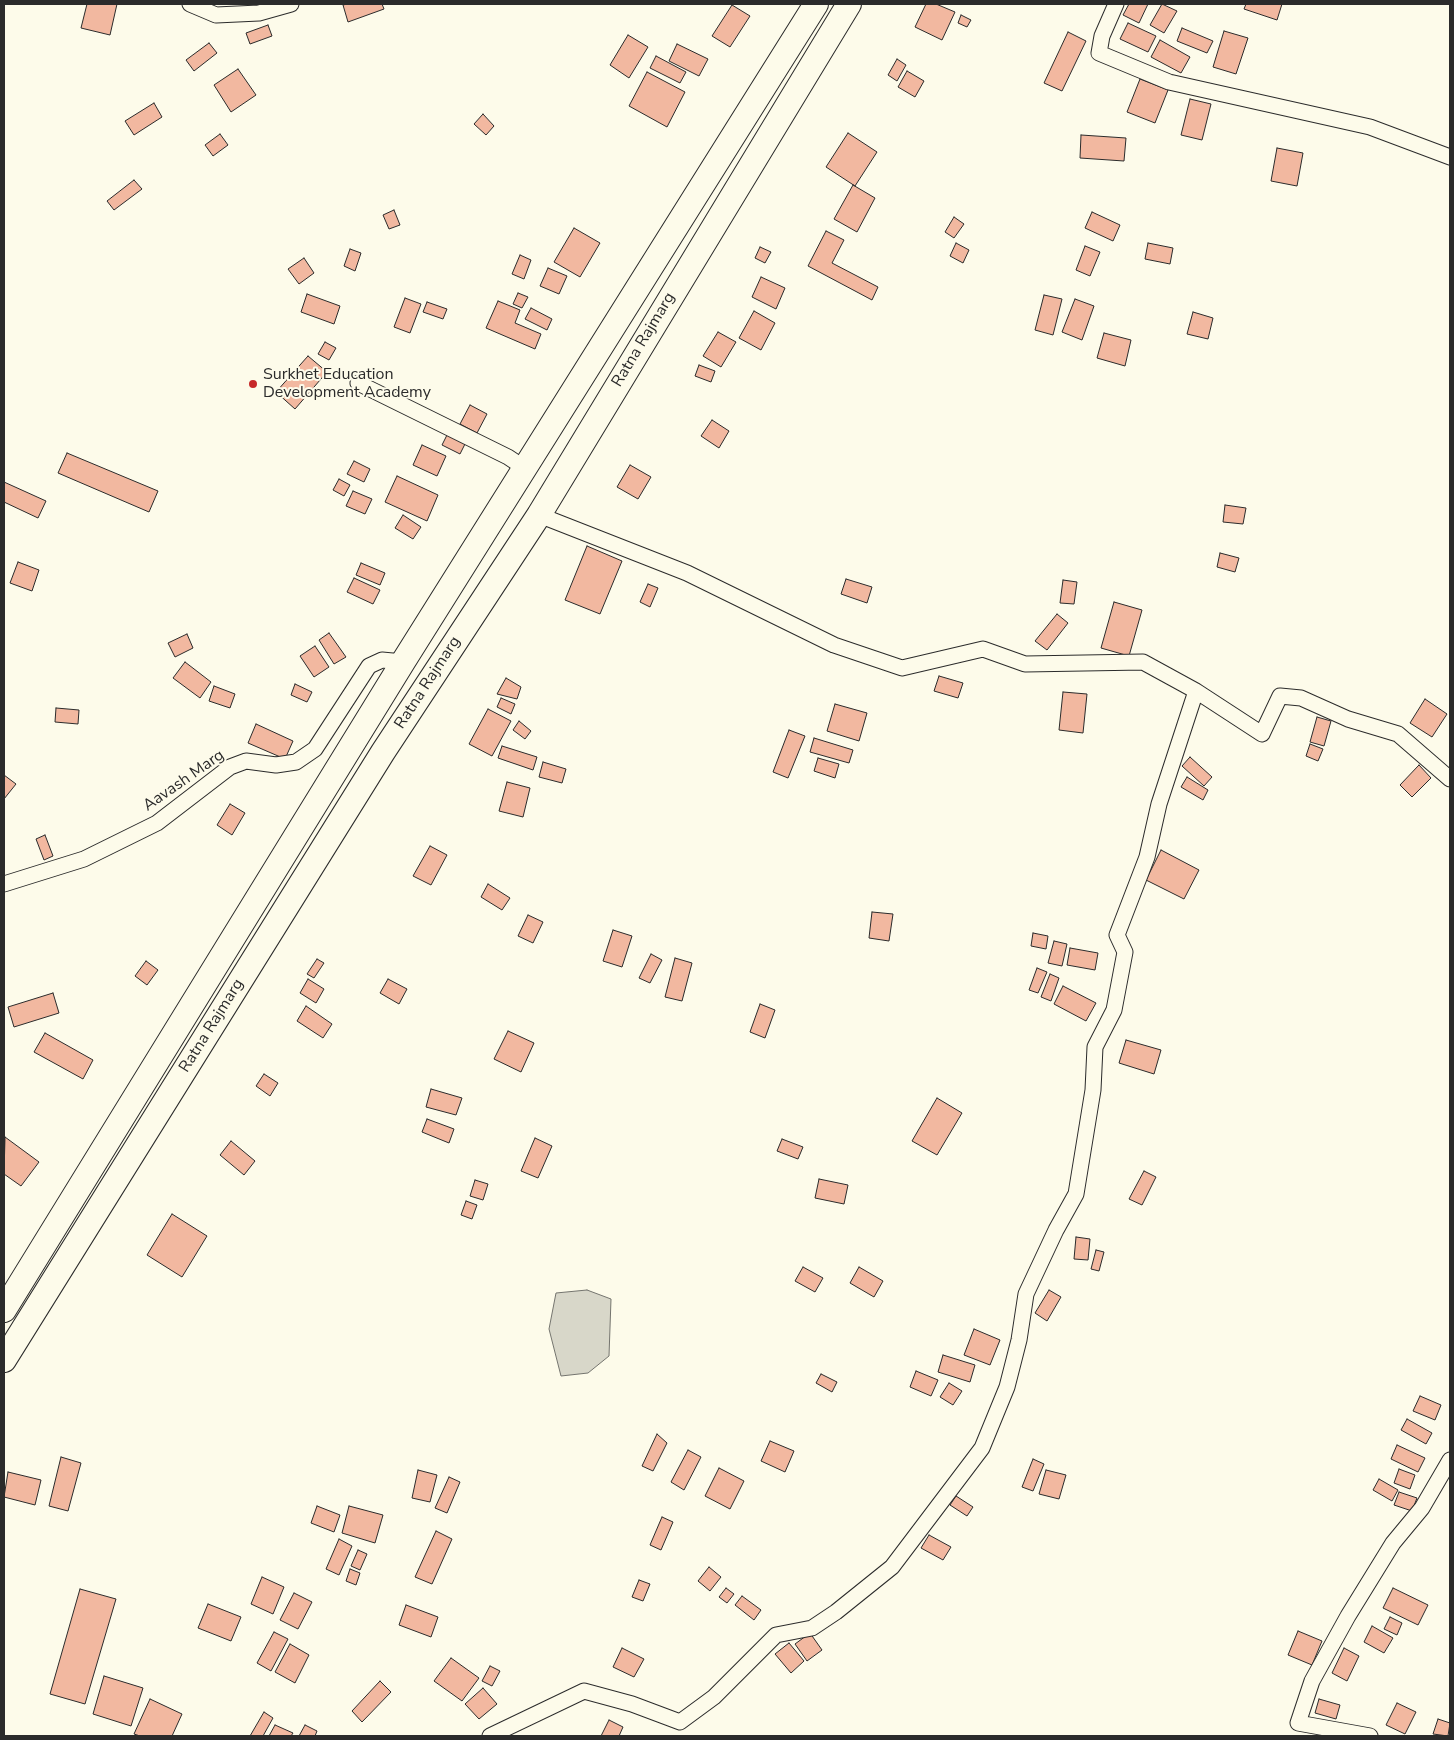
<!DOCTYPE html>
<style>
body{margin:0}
#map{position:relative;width:1454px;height:1740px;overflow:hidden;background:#fdfbea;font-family:"Nunito Sans",sans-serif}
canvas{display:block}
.frame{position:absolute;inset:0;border:5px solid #2b2b2b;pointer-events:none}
</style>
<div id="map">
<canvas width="1454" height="1740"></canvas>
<div class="frame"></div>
</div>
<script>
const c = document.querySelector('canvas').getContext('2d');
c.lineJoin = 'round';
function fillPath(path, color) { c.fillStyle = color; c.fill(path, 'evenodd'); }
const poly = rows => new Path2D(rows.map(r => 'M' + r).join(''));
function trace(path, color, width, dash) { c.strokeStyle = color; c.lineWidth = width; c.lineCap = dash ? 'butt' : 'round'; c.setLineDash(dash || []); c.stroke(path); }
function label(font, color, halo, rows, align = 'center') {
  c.font = font + ' "Nunito Sans",sans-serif'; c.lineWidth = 4; c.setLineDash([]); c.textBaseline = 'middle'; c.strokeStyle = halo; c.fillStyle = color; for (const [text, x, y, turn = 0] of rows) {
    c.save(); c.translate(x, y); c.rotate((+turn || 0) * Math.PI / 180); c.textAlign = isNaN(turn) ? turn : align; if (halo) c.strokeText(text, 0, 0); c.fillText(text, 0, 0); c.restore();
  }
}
const water = poly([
 [587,1290,611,1299,609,1356,588,1373,561,1376,549,1329,556,1293,587,1290]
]);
const building = poly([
 [87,4,117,4,110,35,81,28,87,4],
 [347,4,382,4,384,9,348,22,343,5,347,4],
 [926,4,936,4,955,12,942,40,915,27,926,4],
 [1129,4,1148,4,1139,23,1123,15,1129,4],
 [1162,4,1177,11,1164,33,1150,25,1162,4],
 [1246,4,1282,4,1277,20,1244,9,1246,4],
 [732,5,750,16,730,47,712,36,732,5],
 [961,15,971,20,967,27,958,23,961,15],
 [1128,23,1156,36,1148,52,1120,39,1128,23],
 [268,25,272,36,250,44,246,33,268,25],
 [1182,28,1213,41,1207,53,1177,41,1182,28],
 [1224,31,1248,38,1236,74,1213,67,1224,31],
 [1068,32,1086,41,1062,91,1044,83,1068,32],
 [628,35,648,47,629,78,610,65,628,35],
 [1160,40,1190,57,1181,73,1151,57,1160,40],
 [209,43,217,53,194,71,186,60,209,43],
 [677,44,708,59,699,76,669,61,677,44],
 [656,56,686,72,680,83,650,68,656,56],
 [897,59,906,65,897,81,888,75,897,59],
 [238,69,256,95,231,112,214,85,238,69],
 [907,71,924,81,915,97,898,87,907,71],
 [647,72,685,92,667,127,629,106,647,72],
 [1140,79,1168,90,1155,123,1127,112,1140,79],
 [1190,99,1211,104,1202,140,1181,135,1190,99],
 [154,103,162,117,134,135,125,121,154,103],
 [483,114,494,126,486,135,474,124,483,114],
 [848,133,877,152,855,186,826,167,848,133],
 [220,134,228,145,213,156,205,145,220,134],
 [1081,135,1126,138,1124,161,1080,158,1081,135],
 [1277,148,1303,153,1297,186,1271,181,1277,148],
 [134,180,142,189,114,210,107,201,134,180],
 [853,185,875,198,857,232,834,219,853,185],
 [394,210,400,225,389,229,383,215,394,210],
 [1092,212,1120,225,1113,241,1085,228,1092,212],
 [954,217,964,224,954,238,945,232,954,217],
 [574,228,600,243,580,277,554,262,574,228],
 [826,231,844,240,832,263,878,287,872,300,808,266,826,231],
 [956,243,969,250,963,263,950,256,956,243],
 [1148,243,1173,248,1170,264,1145,259,1148,243],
 [1085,246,1100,252,1090,276,1076,270,1085,246],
 [760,247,771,252,765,263,755,258,760,247],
 [350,249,361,253,355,271,344,266,350,249],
 [520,255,531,260,524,279,512,274,520,255],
 [304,258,314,273,299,284,288,269,304,258],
 [548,268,567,276,559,294,540,286,548,268],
 [761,277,785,288,776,309,752,297,761,277],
 [518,293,528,297,522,308,513,304,518,293],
 [307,294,340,306,334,324,301,312,307,294],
 [1044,295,1062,299,1053,335,1035,330,1044,295],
 [405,298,421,304,410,333,394,327,405,298],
 [1075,299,1094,306,1082,340,1062,332,1075,299],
 [498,301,520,310,515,323,541,334,535,349,486,328,498,301],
 [427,302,447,309,443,319,423,312,427,302],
 [531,308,552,319,547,330,525,319,531,308],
 [754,311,775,323,761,350,739,338,754,311],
 [1193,312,1213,318,1208,339,1187,334,1193,312],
 [718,332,736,342,721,367,703,356,718,332],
 [1104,333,1131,340,1125,366,1097,358,1104,333],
 [325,342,336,348,329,360,318,354,325,342],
 [308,356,327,372,295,409,276,392,308,356],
 [699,365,715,371,711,382,695,376,699,365],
 [470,405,487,414,477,433,460,424,470,405],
 [712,420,729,431,719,448,701,436,712,420],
 [449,431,467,440,460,454,442,445,449,431],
 [422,445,446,456,437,476,413,465,422,445],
 [67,453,158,491,149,512,58,473,67,453],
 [354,461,370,469,364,482,347,474,354,461],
 [630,465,651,477,638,499,617,487,630,465],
 [397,476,438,495,427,521,385,502,397,476],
 [339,479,350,485,344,496,333,490,339,479],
 [4,482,46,501,38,518,4,502,4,482],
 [353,491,372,499,365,514,346,506,353,491],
 [1225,505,1246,508,1243,524,1223,522,1225,505],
 [403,515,421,527,413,539,395,528,403,515],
 [587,546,622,561,600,614,565,600,587,546],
 [1220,553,1239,558,1235,572,1217,567,1220,553],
 [18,562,39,570,32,591,10,583,18,562],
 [361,563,385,573,380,585,356,575,361,563],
 [354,578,380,590,373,604,347,592,354,578],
 [846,579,872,587,867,603,841,594,846,579],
 [1063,580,1077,582,1074,604,1060,603,1063,580],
 [648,584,658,588,650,607,640,602,648,584],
 [1114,602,1142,610,1129,656,1101,648,1114,602],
 [1057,614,1068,623,1047,650,1035,641,1057,614],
 [329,633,346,657,334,664,319,640,329,633],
 [187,634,193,648,175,657,168,643,187,634],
 [315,646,329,667,314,677,300,656,315,646],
 [185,662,211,682,200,698,173,678,185,662],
 [939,676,963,683,958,698,934,691,939,676],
 [506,678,521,687,517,699,497,694,506,678],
 [295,684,312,692,307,702,291,695,295,684],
 [214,686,235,694,230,708,209,701,214,686],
 [1063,692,1087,694,1083,733,1059,730,1063,692],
 [501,698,515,704,511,714,497,707,501,698],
 [1425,699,1447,714,1432,737,1410,723,1425,699],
 [835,704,867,713,859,741,827,731,835,704],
 [56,708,79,710,78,724,55,722,56,708],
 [488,709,511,721,492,756,469,744,488,709],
 [1317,717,1331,721,1324,746,1310,742,1317,717],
 [519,721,531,731,525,739,513,730,519,721],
 [256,724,293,741,285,759,248,743,256,724],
 [789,730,805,736,788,778,773,772,789,730],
 [814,738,853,750,849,763,810,752,814,738],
 [1310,744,1323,749,1318,761,1306,756,1310,744],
 [502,746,537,757,533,770,498,758,502,746],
 [1190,757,1212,777,1204,786,1182,766,1190,757],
 [818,758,839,764,835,778,814,771,818,758],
 [543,762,566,769,562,783,539,777,543,762],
 [1419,765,1431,778,1412,797,1400,785,1419,765],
 [4,775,16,784,4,799,4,775],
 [1187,777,1208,790,1203,800,1181,787,1187,777],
 [507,782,530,788,523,817,499,811,507,782],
 [230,804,245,813,232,835,217,825,230,804],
 [45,835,53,856,44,860,36,839,45,835],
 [430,846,447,855,431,885,413,876,430,846],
 [1161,850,1199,870,1184,899,1146,880,1161,850],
 [488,884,510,898,502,910,481,897,488,884],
 [872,912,893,914,889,941,869,938,872,912],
 [528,915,543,922,533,943,518,936,528,915],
 [613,930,632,936,622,967,603,961,613,930],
 [1033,933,1048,936,1046,949,1031,946,1033,933],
 [1054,941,1067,944,1062,966,1048,963,1054,941],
 [1070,948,1098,953,1095,970,1067,965,1070,948],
 [651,954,662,960,650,983,639,978,651,954],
 [675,958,692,963,682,1001,665,997,675,958],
 [317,959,324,963,314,978,307,974,317,959],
 [146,961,158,970,147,985,135,976,146,961],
 [1037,968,1047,972,1038,993,1029,990,1037,968],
 [1050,974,1059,978,1051,1001,1041,997,1050,974],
 [308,979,324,989,316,1003,300,993,308,979],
 [388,979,407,989,399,1004,380,993,388,979],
 [1063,986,1096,1003,1086,1021,1054,1004,1063,986],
 [53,993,59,1013,14,1027,8,1007,53,993],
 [760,1004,775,1010,765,1038,750,1032,760,1004],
 [306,1006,332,1024,323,1038,297,1021,306,1006],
 [508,1031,534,1043,521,1072,494,1059,508,1031],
 [45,1033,93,1060,83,1079,34,1052,45,1033],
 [1126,1040,1161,1050,1154,1074,1119,1063,1126,1040],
 [264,1074,278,1083,270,1096,256,1086,264,1074],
 [431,1089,462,1098,456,1115,426,1107,431,1089],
 [937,1098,962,1113,937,1155,912,1141,937,1098],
 [427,1119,454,1129,449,1143,422,1132,427,1119],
 [5,1137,39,1162,21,1186,4,1174,5,1137],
 [535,1138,552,1146,538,1178,521,1171,535,1138],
 [782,1139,803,1147,798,1159,777,1151,782,1139],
 [231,1141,255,1161,244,1175,220,1155,231,1141],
 [1144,1171,1156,1177,1142,1205,1129,1199,1144,1171],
 [819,1179,848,1185,844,1204,815,1198,819,1179],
 [475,1180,488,1184,483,1200,470,1196,475,1180],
 [466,1201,477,1205,472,1219,461,1215,466,1201],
 [172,1214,207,1236,182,1277,147,1255,172,1214],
 [1076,1237,1090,1239,1088,1260,1074,1259,1076,1237],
 [1096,1250,1104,1252,1099,1271,1091,1269,1096,1250],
 [803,1267,823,1278,815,1292,795,1281,803,1267],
 [859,1267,883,1281,874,1297,850,1283,859,1267],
 [1049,1290,1061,1297,1047,1321,1035,1313,1049,1290],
 [974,1329,1000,1340,990,1365,964,1355,974,1329],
 [943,1355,975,1365,970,1382,938,1372,943,1355],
 [916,1371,938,1380,931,1396,910,1387,916,1371],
 [821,1374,837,1382,832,1392,816,1383,821,1374],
 [949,1383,962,1391,953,1405,940,1397,949,1383],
 [1420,1396,1441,1405,1435,1420,1413,1411,1420,1396],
 [1407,1419,1432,1433,1426,1444,1401,1430,1407,1419],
 [657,1434,667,1443,653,1471,642,1466,657,1434],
 [770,1441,794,1451,785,1472,761,1461,770,1441],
 [1397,1445,1425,1458,1418,1472,1391,1459,1397,1445],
 [688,1450,701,1457,684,1490,671,1482,688,1450],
 [61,1457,81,1463,68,1511,49,1506,61,1457],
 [1033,1459,1044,1464,1033,1491,1022,1487,1033,1459],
 [719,1468,744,1481,730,1509,705,1496,719,1468],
 [1399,1469,1415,1475,1410,1489,1394,1483,1399,1469],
 [418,1470,437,1475,430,1502,412,1498,418,1470],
 [1046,1470,1066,1475,1059,1499,1039,1494,1046,1470],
 [8,1472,41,1480,35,1505,4,1497,8,1472],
 [449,1477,460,1482,447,1513,435,1508,449,1477],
 [1379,1479,1398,1490,1392,1501,1373,1490,1379,1479],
 [1399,1492,1417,1498,1412,1511,1394,1505,1399,1492],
 [956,1496,973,1507,967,1516,950,1505,956,1496],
 [317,1506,340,1515,334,1532,311,1523,317,1506],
 [349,1506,383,1515,375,1543,342,1533,349,1506],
 [662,1517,673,1522,661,1550,650,1545,662,1517],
 [436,1531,452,1539,432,1584,415,1577,436,1531],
 [929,1535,951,1547,943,1560,921,1548,929,1535],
 [339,1539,352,1546,339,1575,326,1569,339,1539],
 [358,1550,367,1554,360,1570,351,1566,358,1550],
 [709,1567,721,1577,710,1591,698,1581,709,1567],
 [350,1569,360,1573,356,1585,346,1581,350,1569],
 [262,1577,284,1587,273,1614,251,1604,262,1577],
 [639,1580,650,1584,643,1601,632,1597,639,1580],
 [726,1588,734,1594,727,1603,719,1597,726,1588],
 [1393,1588,1428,1605,1418,1625,1383,1608,1393,1588],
 [80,1589,116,1599,85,1704,50,1694,80,1589],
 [294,1593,312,1602,298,1629,280,1620,294,1593],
 [742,1596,761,1610,754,1620,735,1605,742,1596],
 [208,1604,241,1617,231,1641,198,1628,208,1604],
 [406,1605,438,1617,431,1637,399,1625,406,1605],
 [1390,1617,1402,1623,1397,1635,1384,1629,1390,1617],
 [1372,1626,1393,1638,1384,1653,1364,1642,1372,1626],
 [1298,1631,1322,1641,1312,1665,1288,1655,1298,1631],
 [274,1632,288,1639,271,1671,257,1663,274,1632],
 [810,1633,822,1650,807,1661,795,1644,810,1633],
 [789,1643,804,1661,791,1673,775,1654,789,1643],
 [290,1644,309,1655,295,1683,275,1672,290,1644],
 [622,1648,644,1659,634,1677,613,1667,622,1648],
 [1344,1648,1359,1656,1347,1681,1332,1673,1344,1648],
 [451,1658,479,1678,462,1701,434,1681,451,1658],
 [490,1666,500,1671,492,1686,482,1681,490,1666],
 [104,1676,143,1688,131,1726,93,1714,104,1676],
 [380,1681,391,1692,362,1722,352,1711,380,1681],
 [483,1688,497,1704,479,1719,465,1704,483,1688],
 [150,1699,182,1714,172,1736,140,1736,134,1734,150,1699],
 [1319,1699,1340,1705,1336,1719,1315,1713,1319,1699],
 [1397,1703,1416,1712,1405,1734,1386,1725,1397,1703],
 [264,1712,273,1718,263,1736,250,1736,264,1712],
 [1438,1719,1450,1723,1448,1736,1433,1734,1438,1719],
 [609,1720,623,1727,619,1736,601,1736,609,1720],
 [275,1725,293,1733,291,1736,269,1736,275,1725],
 [305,1725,317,1731,315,1736,299,1736,305,1725]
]);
const minor = poly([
 [190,4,216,15,259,13,291,4],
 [1116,4,1102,36,1099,53,1169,82,1370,127,1450,157],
 [358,383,508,457,526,469],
 [539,515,687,573,834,645,902,668,983,649,1025,664,1143,662,1196,691,1262,734,1280,696,1301,698,1348,719,1398,734,1450,779],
 [4,884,84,859,157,823,230,767,246,761,276,765,296,762,315,749,369,666,382,660,403,662],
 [490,1736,584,1691,632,1704,680,1722,714,1697,776,1635,812,1628,836,1612,892,1567,982,1448,1007,1387,1019,1340,1026,1294,1056,1230,1076,1194,1093,1090,1095,1047,1114,1010,1125,952,1117,935,1147,857,1159,804,1196,691],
 [1370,1736,1298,1723,1312,1681,1348,1616,1393,1543,1422,1508,1450,1460]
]);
const primary = poly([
 [4,1310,403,662,816,4],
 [4,1360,383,752,539,515,849,4]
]);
const markers = [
 [253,384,5,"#c62828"]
];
const streetNames = [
 ["Ratna Rajmarg",644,340,-59],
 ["Ratna Rajmarg",428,683,-57],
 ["Aavash Marg",184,781,-35],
 ["Ratna Rajmarg",212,1026,-58]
];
const poiNames = [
 ["Surkhet Education",263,375],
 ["Development Academy",263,393]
];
fillPath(water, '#d8d7c9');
trace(water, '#74746e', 1);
fillPath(building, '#f2b8a0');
trace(building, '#2b2b2b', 1);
trace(minor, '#2b2b2b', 17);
trace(primary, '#2b2b2b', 26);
trace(minor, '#fdfbea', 15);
trace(primary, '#fdfbea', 24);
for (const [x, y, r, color] of markers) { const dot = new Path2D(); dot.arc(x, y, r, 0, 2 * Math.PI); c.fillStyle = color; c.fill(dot); trace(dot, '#fdfbea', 2); }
label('16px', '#2b2b2b', '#fdfbea', streetNames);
label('16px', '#2b2b2b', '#fdfbea', poiNames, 'left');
</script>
